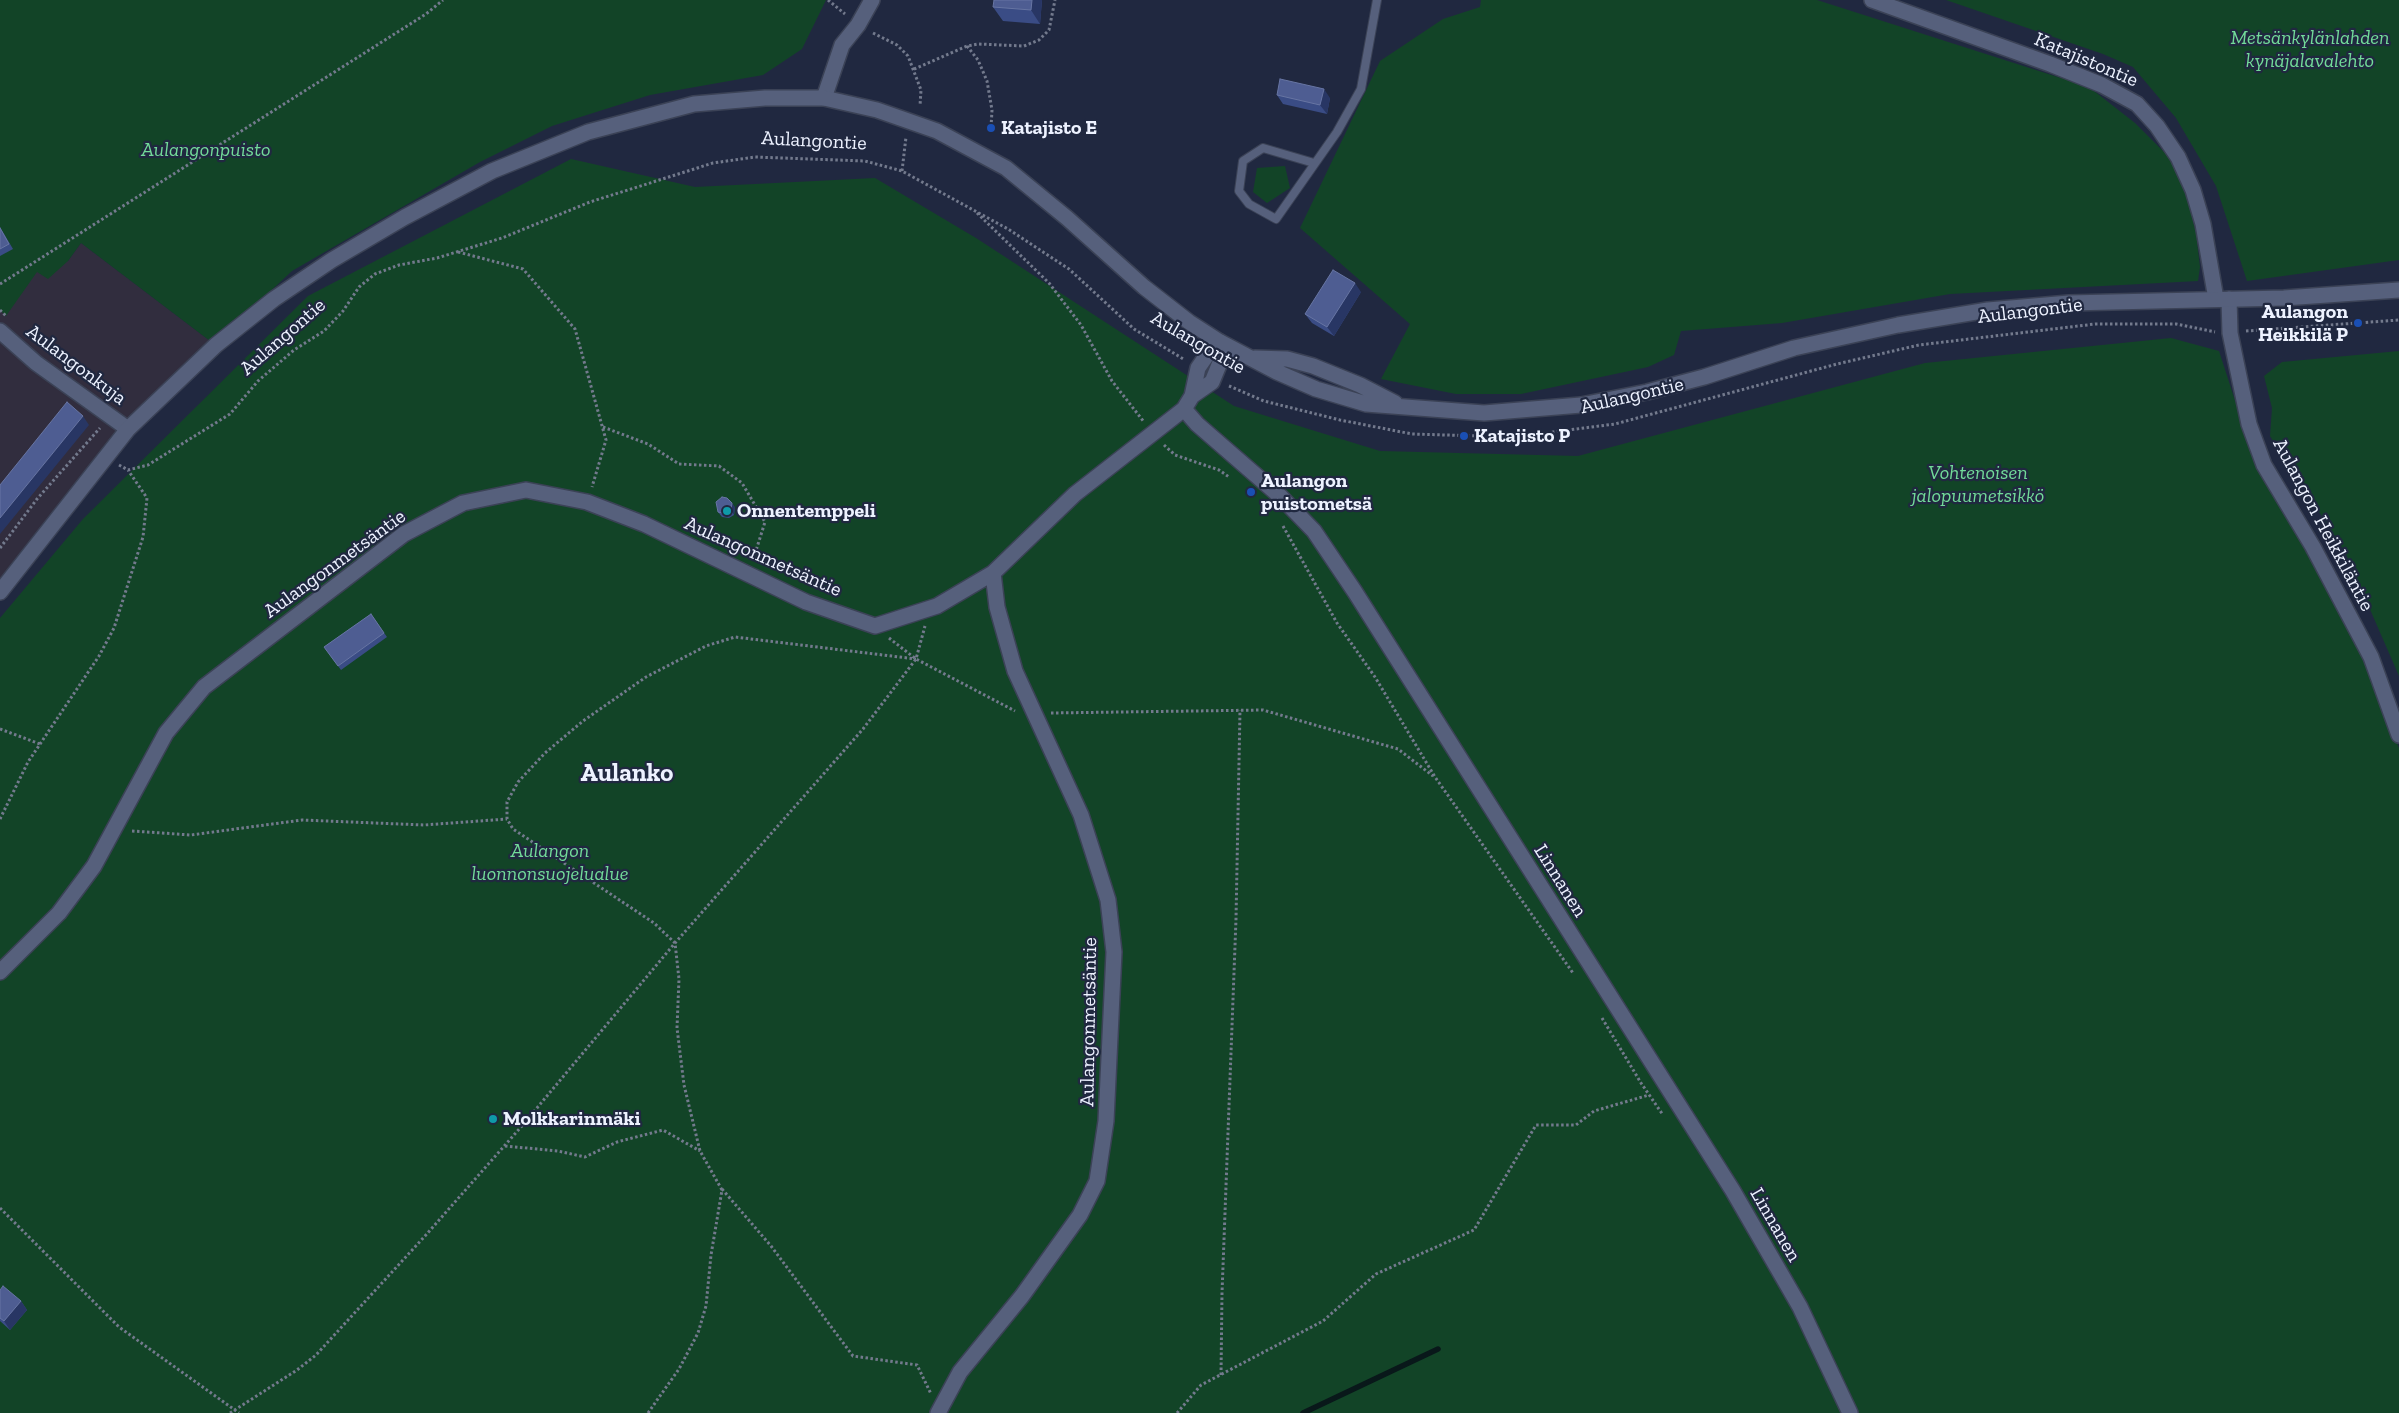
<!DOCTYPE html>
<meta charset="utf-8">
<style>
body{margin:0}
canvas{display:block;background:#202840}
</style>
<canvas width="2399" height="1413"></canvas>
<script>
const c = document.querySelector('canvas').getContext('2d');
c.lineJoin = 'round';
function fillPath(path, color) { c.fillStyle = color; c.fill(path, 'evenodd'); }
const poly = rows => new Path2D(rows.map(r => 'M' + r).join(''));
function trace(path, color, width, dash) { c.strokeStyle = color; c.lineWidth = width; c.lineCap = dash ? 'butt' : 'round'; c.setLineDash(dash || []); c.stroke(path); }
function label(font, color, halo, rows, align = 'center') {
  c.font = font + ' "Zilla Slab",serif'; c.lineWidth = 4.5; c.setLineDash([]); c.textBaseline = 'middle'; c.strokeStyle = halo; c.fillStyle = color; for (const [text, x, y, turn = 0] of rows) {
    c.save(); c.translate(x, y); c.rotate((+turn || 0) * Math.PI / 180); c.textAlign = isNaN(turn) ? turn : align; if (halo) c.strokeText(text, 0, 0); c.fillText(text, 0, 0); c.restore();
  }
}
const commercial = poly([
 [81,243,214,344,131,420,0,587,0,310,6,315,37,271,68,261]
]);
const green = poly([
 [0,0,826,0,802,49,763,75,650,95,552,126,480,162,292,271,214,344,81,243,68,261,48,279,37,272,6,316,0,310],
 [1481,0,1817,0,2089,87,2135,123,2166,154,2182,177,2196,233,2200,267,2198,281,1950,294,1782,323,1681,331,1674,355,1648,367,1521,394,1456,394,1381,379,1410,324,1300,228,1380,61,1443,19,1480,7],
 [1946,0,2399,0,2399,260,2247,281,2216,186,2176,118,2133,67,2103,54],
 [571,159,695,187,875,178,976,238,1234,406,1380,451,1578,456,1925,363,2171,338,2219,351,2241,419,2362,656,2399,748,2399,1413,0,1413,0,618,83,519,308,296],
 [1285,166,1290,188,1267,203,1253,192,1257,168],
 [2399,351,2399,676,2345,552,2270,436,2272,408,2264,376,2282,362]
]);
const stream = poly([
 [1303,1413,1438,1349]
]);
const path = poly([
 [828,0,845,14],
 [873,33,897,45,908,56,921,90,920,106],
 [967,46,978,60,987,81,992,110,991,128],
 [914,69,967,46,978,44,1024,46,1039,40,1049,30,1055,0],
 [902,171,906,137],
 [977,213,1049,283,1081,325,1112,381,1144,422],
 [458,252,523,269,575,329,606,440,592,487],
 [0,284,426,14,443,0],
 [0,310,6,316],
 [2246,331,2399,320],
 [39,340,76,368,74,370],
 [1229,386,1264,401,1340,420,1412,434,1514,437,1615,424,1837,364,1919,345,2095,324,2176,324,2215,332],
 [603,427,648,444,679,464,719,466,742,483,765,522,753,560],
 [1164,445,1175,455,1219,470,1229,477],
 [119,465,128,470,148,465,230,414,258,381,294,350,324,331,343,311,359,287,375,274,399,265,437,258,502,238,590,202,713,163,755,157,865,161,902,171,1008,229,1069,269,1134,329,1185,360],
 [1283,526,1337,623,1375,677,1435,777,1573,973],
 [0,548,37,499,100,428],
 [889,638,916,659,1015,711],
 [1051,713,1263,710,1398,749,1433,776],
 [0,729,40,744],
 [0,819,28,762,99,656,114,628,143,537,147,498,128,470],
 [132,831,191,835,302,820,424,825,507,819],
 [1602,1018,1641,1083,1663,1115],
 [505,1146,558,1151,585,1157,617,1142,663,1130,700,1151],
 [722,1189,771,1246,853,1356,917,1365,931,1394],
 [0,1208,119,1327,239,1413],
 [1221,1375,1222,1293,1236,919,1240,710],
 [230,1413,297,1370,316,1355,425,1236,521,1127,675,943,863,729,916,659,925,626],
 [648,1413,679,1369,698,1333,706,1306,711,1255,722,1190,700,1151,684,1085,677,1028,679,979,675,943,654,923,513,829,507,819,507,802,518,782,545,753,583,721,646,677,706,646,735,637,916,659],
 [1177,1413,1201,1385,1323,1321,1376,1274,1474,1230,1536,1125,1576,1125,1594,1111,1649,1095]
]);
const service = poly([
 [1314,163,1263,148,1243,161,1239,191,1249,204,1276,219,1337,132,1361,89,1377,0]
]);
const minor = poly([
 [1872,0,2050,64,2102,85,2137,104,2157,126,2178,157,2193,190,2203,224,2216,299],
 [824,98,842,45,858,25,872,0],
 [2229,299,2230,333,2249,424,2264,465,2313,547,2371,657,2399,735],
 [0,331,36,363,128,429],
 [1192,396,1198,368,1209,352,1220,342],
 [1184,409,1197,424,1281,497,1314,531,1355,592,1733,1191,1800,1307,1850,1413],
 [993,573,1075,494,1184,409,1192,396,1212,382,1221,360,1220,342],
 [0,972,59,913,94,866,166,733,204,687,404,534,463,503,526,490,587,502,644,524,806,602,875,626,937,606,993,573,997,607,1015,671,1081,815,1108,900,1114,952,1106,1121,1097,1181,1080,1215,1022,1296,960,1372,938,1413]
]);
const tertiary = poly([
 [1255,358,1287,359,1313,366,1360,385,1395,403],
 [0,592,128,429,216,345,274,299,332,260,405,217,492,171,588,132,694,104,765,98,824,98,877,110,937,131,1006,168,1067,218,1144,287,1189,322,1220,342,1277,372,1316,389,1366,404,1484,413,1581,405,1647,392,1704,377,1794,348,1898,325,1988,310,2069,303,2284,298,2399,290]
]);
const wall = poly([
 [1042,0,1040,24,1003,21,993,7],
 [1277,95,1330,98,1327,114,1283,104],
 [0,227,13,249,0,256],
 [1361,292,1334,336,1312,323,1305,314],
 [735,507,734,515,729,518,722,517,718,512],
 [371,614,387,637,341,670,324,647],
 [0,1290,21,1301,27,1310,10,1330,0,1321]
]);
const shadedWall = poly([
 [1032,0,1042,0,1040,24,1031,10],
 [1324,89,1330,98,1327,114,1320,105],
 [1355,283,1361,292,1334,336,1327,327],
 [83,416,89,425,0,534,0,518],
 [732,503,735,507,734,515,731,510],
 [21,1301,27,1310,10,1330,4,1321]
]);
const building = poly([
 [994,0,1032,0,1031,10,993,7,994,0],
 [1280,79,1324,89,1320,105,1277,95,1280,79],
 [0,228,9,244,0,249,0,228],
 [1333,270,1355,283,1327,327,1305,314,1333,270],
 [67,402,83,416,0,518,0,485,67,402],
 [722,497,727,498,732,503,731,510,726,514,718,512,716,502,722,497],
 [371,614,384,633,338,666,324,647,371,614],
 [3,1286,21,1301,4,1321,0,1318,0,1290,3,1286]
]);
const markers = [
 [991,128,5,"#1a4fb4"],
 [2358,323,5,"#1a4fb4"],
 [1464,436,5,"#1a4fb4"],
 [1251,492,5,"#1a4fb4"],
 [727,511,5,"#0f9aa8"],
 [493,1119,5,"#0f9aa8"]
];
const parkNames = [
 ["Metsänkylänlahden",2310,38],
 ["kynäjalavalehto",2310,61],
 ["Aulangonpuisto",206,150],
 ["Vohtenoisen",1978,473],
 ["jalopuumetsikkö",1978,496],
 ["Aulangon",550,851],
 ["luonnonsuojelualue",550,874]
];
const streetNames = [
 ["Katajistontie",2086,60,23],
 ["Aulangontie",814,141,3],
 ["Aulangontie",2030,311,-7],
 ["Aulangontie",283,337,-41],
 ["Aulangontie",1198,343,30],
 ["Aulangonkuja",76,365,37],
 ["Aulangontie",1632,396,-13],
 ["Aulangon Heikkiläntie",2323,525,62],
 ["Aulangonmetsäntie",763,557,24],
 ["Aulangonmetsäntie",335,564,-36],
 ["Linnanen",1560,881,58],
 ["Aulangonmetsäntie",1089,1022,-89],
 ["Linnanen",1775,1225,60]
];
const poiNames = [
 ["Katajisto E",1001,128],
 ["Aulangon",2348,312,"right"],
 ["Heikkilä P",2348,335,"right"],
 ["Katajisto P",1474,436],
 ["Aulangon",1261,481],
 ["puistometsä",1261,504],
 ["Onnentemppeli",737,511],
 ["Molkkarinmäki",503,1119]
];
const districtNames = [
 ["Aulanko",627,774]
];
fillPath(commercial, '#312d3e');
fillPath(green, '#124427');
trace(stream, '#09181a', 5.5);
trace(service, '#3b4256', 10);
trace(minor, '#3b4256', 18);
trace(tertiary, '#3b4256', 18);
trace(path, '#737a8d', 3, [2.5, 2.5]);
trace(service, '#56607c', 8);
trace(minor, '#56607c', 15);
trace(tertiary, '#56607c', 15);
fillPath(wall, '#3a4c85');
fillPath(shadedWall, '#283664');
fillPath(building, '#4e5d92');
trace(building, '#6775a3', 1);
for (const [x, y, r, color] of markers) { const dot = new Path2D(); dot.arc(x, y, r, 0, 2 * Math.PI); c.fillStyle = color; c.fill(dot); trace(dot, '#202840', 2); }
label('italic 20px', '#72db99', '#202840', parkNames);
label('20px', '#edf2ff', '#202840', streetNames);
label('bold 20px', '#edf2ff', '#202840', poiNames, 'left');
label('bold 25px', '#edf2ff', '#202840', districtNames);
</script>
